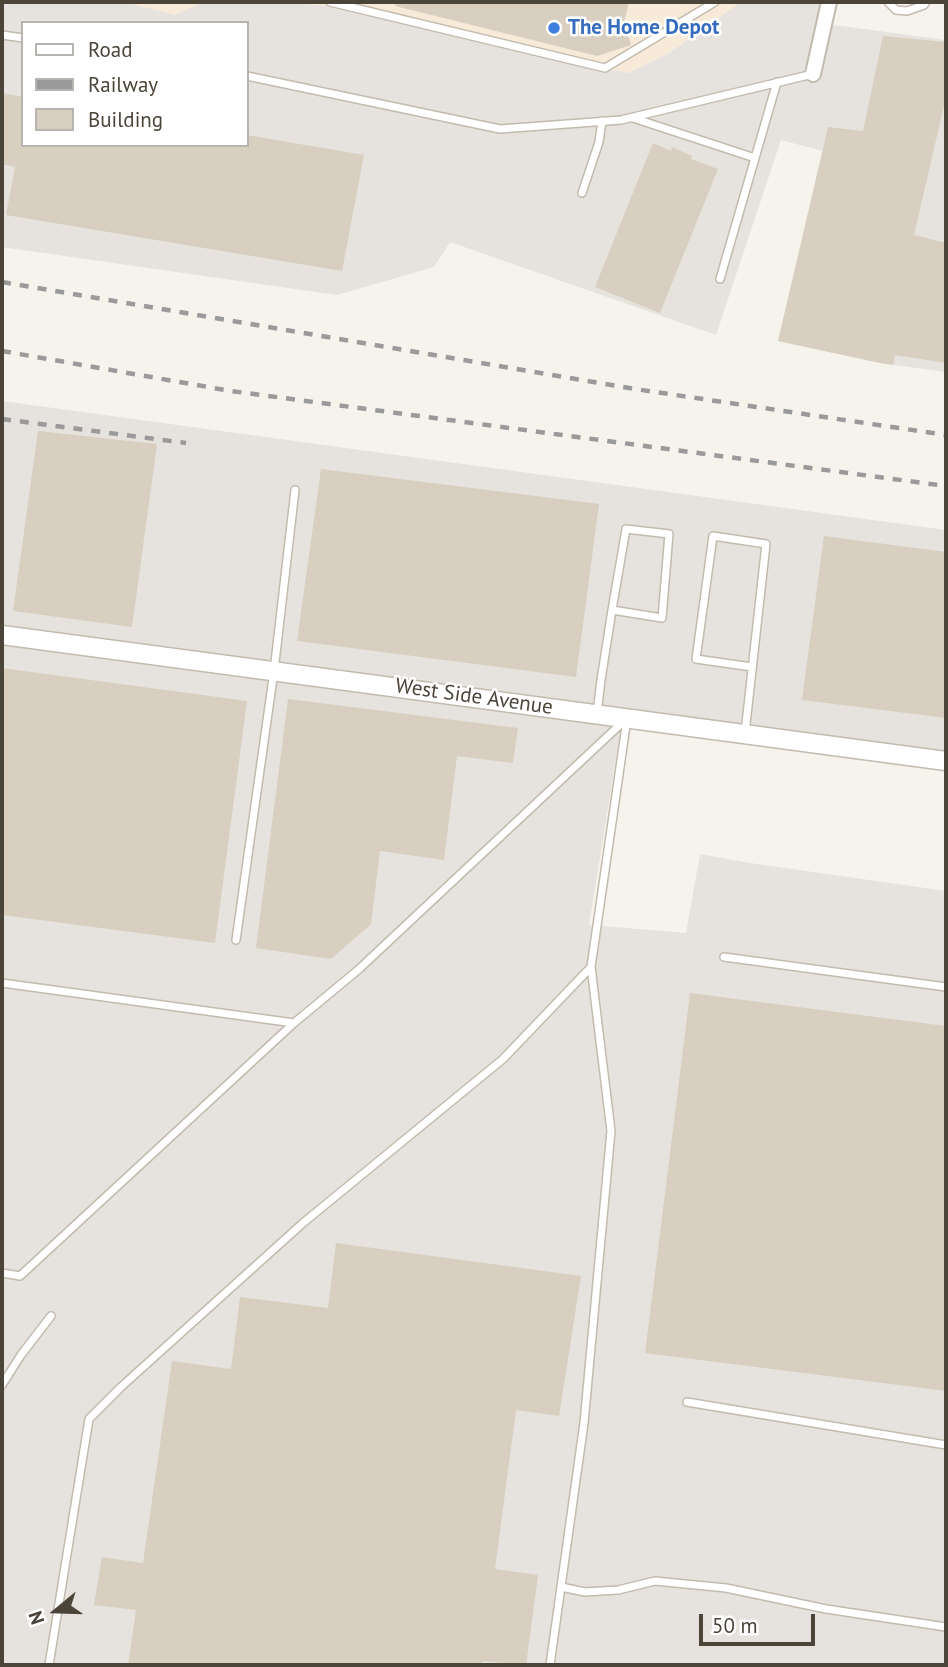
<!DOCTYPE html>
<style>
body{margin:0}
#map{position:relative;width:948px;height:1667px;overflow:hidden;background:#f6f3ec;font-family:"PT Sans",sans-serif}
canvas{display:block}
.frame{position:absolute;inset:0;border:4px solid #4b4439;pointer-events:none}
.legend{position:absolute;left:21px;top:21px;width:228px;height:126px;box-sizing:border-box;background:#fff;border:2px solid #b7b4b0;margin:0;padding:9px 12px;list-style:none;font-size:21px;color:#4b4439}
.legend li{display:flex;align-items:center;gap:14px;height:35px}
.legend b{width:35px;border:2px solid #b7b4b0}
.north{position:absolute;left:21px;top:1576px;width:70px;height:70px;-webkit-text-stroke:5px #fff;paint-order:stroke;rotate:251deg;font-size:19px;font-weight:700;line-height:28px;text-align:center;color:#4b4439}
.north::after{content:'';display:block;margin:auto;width:24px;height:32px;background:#4b4439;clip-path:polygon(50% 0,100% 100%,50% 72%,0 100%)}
.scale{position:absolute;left:699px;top:1614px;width:116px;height:32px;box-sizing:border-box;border:4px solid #4b4439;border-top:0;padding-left:9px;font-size:21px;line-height:24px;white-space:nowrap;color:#4b4439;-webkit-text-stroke:5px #fff;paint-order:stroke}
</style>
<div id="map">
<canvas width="948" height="1667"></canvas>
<div class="frame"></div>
<ul class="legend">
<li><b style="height:9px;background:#fff"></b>Road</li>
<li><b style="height:9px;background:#9a9a9a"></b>Railway</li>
<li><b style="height:19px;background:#d8cfc1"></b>Building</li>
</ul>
<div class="north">N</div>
<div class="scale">50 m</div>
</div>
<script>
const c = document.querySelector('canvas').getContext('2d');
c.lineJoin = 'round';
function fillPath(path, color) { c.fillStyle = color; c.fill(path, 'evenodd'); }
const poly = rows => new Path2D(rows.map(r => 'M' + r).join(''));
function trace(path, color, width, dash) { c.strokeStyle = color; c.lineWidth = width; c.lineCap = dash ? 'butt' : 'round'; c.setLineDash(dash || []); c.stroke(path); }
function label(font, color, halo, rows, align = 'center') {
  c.font = font + ' "PT Sans",sans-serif'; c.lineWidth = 5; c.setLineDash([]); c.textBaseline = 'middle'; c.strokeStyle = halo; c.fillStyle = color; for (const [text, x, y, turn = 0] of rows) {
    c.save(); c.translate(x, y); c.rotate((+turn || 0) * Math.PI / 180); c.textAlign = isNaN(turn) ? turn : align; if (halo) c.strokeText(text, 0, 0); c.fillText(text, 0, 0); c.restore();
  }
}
const commercial = poly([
 [124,2,203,2,175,15],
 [286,2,741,2,669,53,628,73,325,6]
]);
const industrial = poly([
 [2,2,124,2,175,15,203,2,286,2,325,6,628,73,669,53,741,2,821,2,834,25,946,40,946,372,880,363,778,341,823,151,781,140,716,335,450,242,434,267,337,295,2,247],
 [23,23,247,23,247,145,23,145],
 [2,401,946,530,946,751,623,715,589,925,686,933,700,854,750,863,946,891,946,1665,2,1665]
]);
const building = poly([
 [396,2,629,2,624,23,631,45,597,56,395,6],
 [883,36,946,42,946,97,914,235,946,243,946,363,895,355,893,365,880,363,778,341,828,127,863,131],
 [2,93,23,97,23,145,247,145,247,135,364,155,342,271,6,215,15,167,2,164],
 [653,143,671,151,672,147,692,156,691,159,718,169,660,313,595,287],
 [38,431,157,444,132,627,13,611],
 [321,469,599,504,576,677,297,641],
 [824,536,946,552,946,718,802,700],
 [2,668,247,701,215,943,2,915],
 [288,699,518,728,513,763,457,756,444,860,380,851,371,924,331,959,256,948],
 [690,993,946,1026,946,1391,645,1353],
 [336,1243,581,1276,559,1416,516,1410,495,1569,538,1575,526,1665,483,1661,482,1665,128,1665,136,1610,94,1605,102,1557,143,1563,172,1361,231,1369,240,1297,328,1308]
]);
const service = poly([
 [330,2,605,68,715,2],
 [888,2,896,10,907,11,924,5,926,2],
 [2,35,23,38],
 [247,76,500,129,621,120,813,74],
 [633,118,755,158],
 [582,193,599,142,602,121],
 [720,279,777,82],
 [597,713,601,680,612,610,626,529,669,534,662,618,612,610],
 [745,733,766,544,713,536,696,659,752,667],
 [236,940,274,671,295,490],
 [724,957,946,987],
 [2,983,294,1023],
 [2,1273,20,1276,294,1023,358,970,624,721],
 [2,1385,21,1355,51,1316],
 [687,1402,946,1445],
 [561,1587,585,1592,618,1590,655,1581,726,1588,826,1609,946,1627],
 [49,1665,89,1419,121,1387,303,1223,503,1059,591,967],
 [550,1665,584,1423,611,1131,591,967,627,719]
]);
const minor = poly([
 [813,74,829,2]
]);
const tertiary = poly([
 [2,635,946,761]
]);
const rail = poly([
 [2,282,635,389,946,435],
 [2,351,231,391,946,486],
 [2,419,186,443]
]);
const markers = [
 [554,28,7,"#3f7fe0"]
];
const shopNames = [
 ["The Home Depot",568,28]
];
const streetNames = [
 ["West Side Avenue",474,697,8]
];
fillPath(commercial, '#f7ead8');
fillPath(industrial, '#e6e2dd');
fillPath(building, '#d8cfc1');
trace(service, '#c2bbae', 10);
trace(minor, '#c2bbae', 18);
trace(tertiary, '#c2bbae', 21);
trace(service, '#fff', 7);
trace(minor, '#fff', 14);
trace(tertiary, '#fff', 18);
trace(rail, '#9a9a9a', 4.5, [9, 9]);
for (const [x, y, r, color] of markers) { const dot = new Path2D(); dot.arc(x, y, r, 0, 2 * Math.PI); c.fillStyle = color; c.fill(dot); trace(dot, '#fff', 2.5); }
label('bold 21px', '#366cbe', '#fff', shopNames, 'left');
label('21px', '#4b4439', '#fff', streetNames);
</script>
